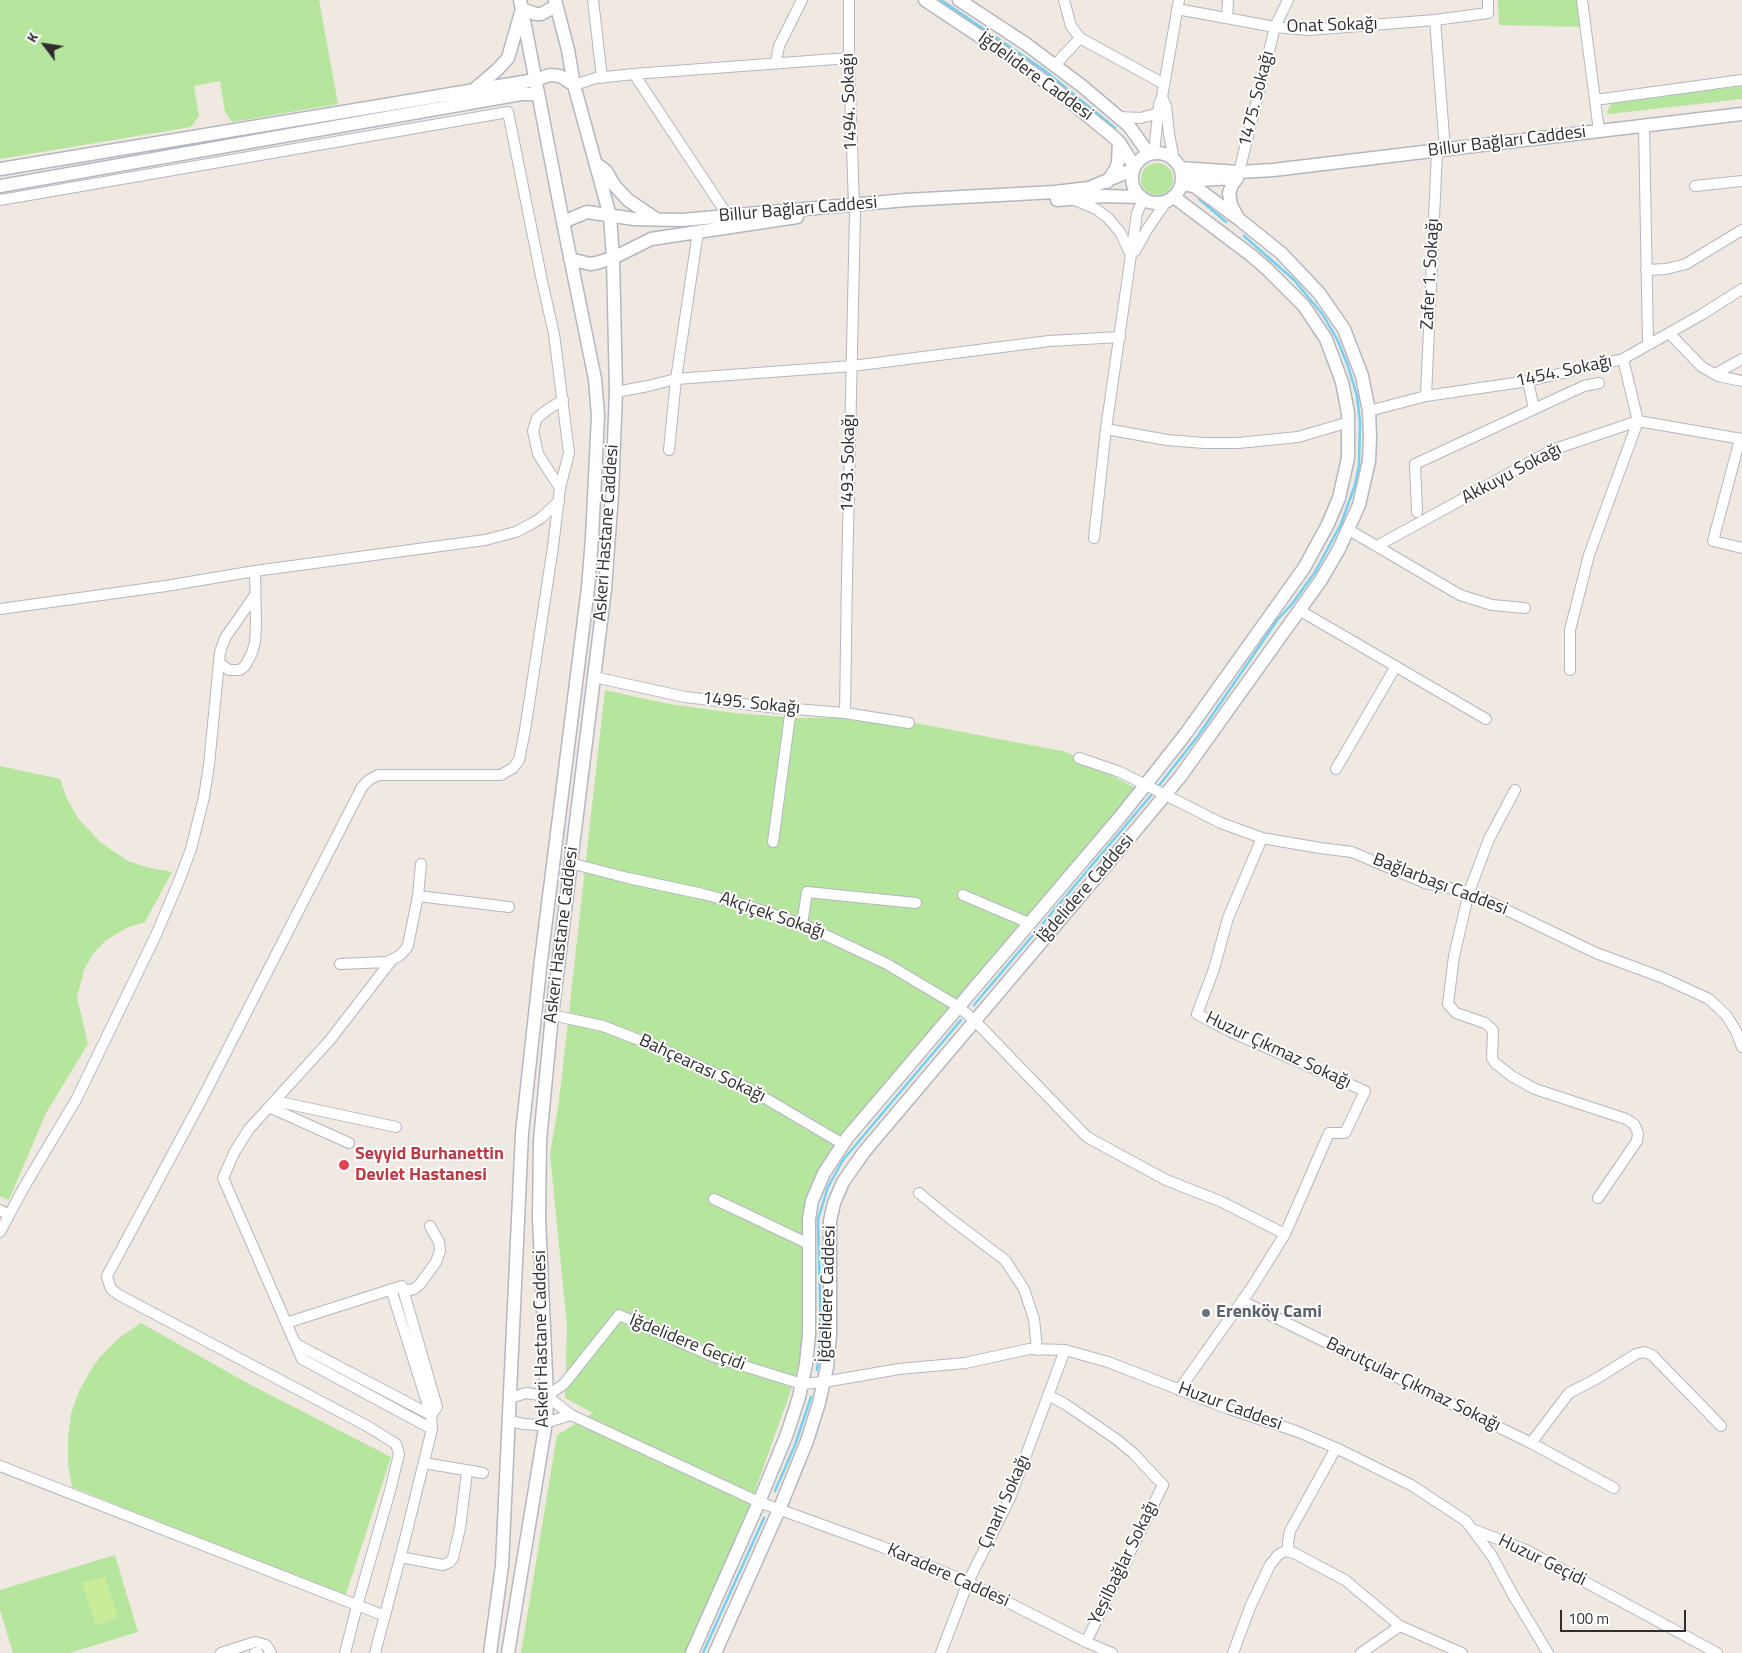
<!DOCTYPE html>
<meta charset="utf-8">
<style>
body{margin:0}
#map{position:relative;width:1742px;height:1653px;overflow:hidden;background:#efe9e1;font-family:"Titillium Web",sans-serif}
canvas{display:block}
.north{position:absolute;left:20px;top:20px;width:50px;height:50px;-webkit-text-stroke:4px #fff;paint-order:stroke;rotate:301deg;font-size:14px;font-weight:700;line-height:20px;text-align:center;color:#2e2e2e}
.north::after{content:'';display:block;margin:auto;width:18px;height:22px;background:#2e2e2e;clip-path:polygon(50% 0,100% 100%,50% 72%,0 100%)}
.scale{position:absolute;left:1560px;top:1610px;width:126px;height:22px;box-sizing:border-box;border:2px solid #2e2e2e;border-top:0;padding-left:6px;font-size:15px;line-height:18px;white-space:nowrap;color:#2e2e2e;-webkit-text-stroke:4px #fff;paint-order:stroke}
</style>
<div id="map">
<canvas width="1742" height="1653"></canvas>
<div class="north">K</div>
<div class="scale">100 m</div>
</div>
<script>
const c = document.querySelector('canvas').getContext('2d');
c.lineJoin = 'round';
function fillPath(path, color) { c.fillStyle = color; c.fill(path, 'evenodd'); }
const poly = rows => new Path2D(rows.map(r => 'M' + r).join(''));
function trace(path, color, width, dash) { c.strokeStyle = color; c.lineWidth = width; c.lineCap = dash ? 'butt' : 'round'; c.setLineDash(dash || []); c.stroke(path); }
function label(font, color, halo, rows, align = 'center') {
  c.font = font + ' "Titillium Web",sans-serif'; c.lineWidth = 4; c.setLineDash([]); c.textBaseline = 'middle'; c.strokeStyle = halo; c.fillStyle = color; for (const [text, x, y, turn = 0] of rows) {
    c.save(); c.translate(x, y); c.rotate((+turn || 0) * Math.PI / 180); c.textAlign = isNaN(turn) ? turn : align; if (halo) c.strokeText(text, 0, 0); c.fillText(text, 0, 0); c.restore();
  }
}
const green = poly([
 [0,0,319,0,338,104,232,122,225,112,220,81,194,86,199,116,191,127,0,159],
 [1498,0,1580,0,1583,27,1499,25],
 [1742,86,1742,99,1608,114,1607,112,1610,105,1617,102],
 '1141 179a16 16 0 1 1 32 0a16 16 0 1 1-32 0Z',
 [605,690,669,704,735,713,796,718,884,717,1067,752,1139,790,813,1189,803,1344,794,1382,744,1521,688,1653,521,1653,557,1435,593,1413,565,1398,567,1326,550,1154,559,1101],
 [0,766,60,779,67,799,78,818,100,842,128,861,150,868,172,872,145,922,128,927,105,941,93,954,84,970,77,997,88,1044,46,1113,9,1200,0,1196],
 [141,1323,249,1384,391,1457,346,1594,341,1595,72,1487,68,1463,68,1438,71,1414,79,1391,92,1368,100,1357,119,1338],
 [115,1555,138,1632,69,1653,13,1653,0,1610,0,1590]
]);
const pitch = poly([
 [105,1576,118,1617,96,1625,82,1583]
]);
const stream = poly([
 [941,0,1044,70,1115,128],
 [1199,199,1226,222],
 [1157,788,1198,736,1278,619,1292,604,1315,572,1341,524,1355,485,1359,465,1360,422,1357,396,1348,366,1338,341,1323,315,1294,280,1244,236],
 [974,1005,1153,793],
 [817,1370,821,1338,818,1219,828,1187,843,1160,961,1020],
 [775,1491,795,1445,811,1397],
 [703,1653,764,1518]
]);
const minor = poly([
 [593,0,602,78],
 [849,0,849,58,854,205],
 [1064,0,1071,26,1080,38,1164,84],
 [1582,0,1599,131],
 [1177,9,1275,27,1309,30,1435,20,1488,13,1488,0],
 [1227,18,1228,0],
 [1435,20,1445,150],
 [776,62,779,46,802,0],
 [1055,65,1080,38],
 [634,74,728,216],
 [574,85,596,78,634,74,849,58],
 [1162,97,1166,106,1169,134,1174,160],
 [1595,100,1742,80],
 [1119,117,1141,118,1158,113],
 [1644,125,1648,345],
 [1154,153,1159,105,1162,97,1179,0],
 [1239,172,1275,27,1288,0],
 [1695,186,1742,181],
 [1072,199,1096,209,1108,218,1120,232,1131,255],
 [0,200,508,112,542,281,554,334,569,453,560,488,553,547,525,730,519,760,513,768,501,775,378,775,369,780,362,787,201,1101,108,1274,107,1277,111,1289,119,1295,369,1427,396,1444,399,1454,390,1491,357,1606,345,1653],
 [1135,251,1148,228,1166,202],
 [1646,270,1666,269,1686,264,1742,230],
 [1669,333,1702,367,1718,376,1742,381],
 [1715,374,1742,359],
 [1528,381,1534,409],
 [616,392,648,386,676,379,852,366,1049,341,1120,337],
 [1426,396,1437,151],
 [1369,411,1426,396,1528,381,1623,359,1701,315,1742,289],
 [1106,429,1167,440,1204,443,1238,443,1298,437,1349,422],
 [1740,439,1713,541,1742,548],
 [669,450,676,379,698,232],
 [560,488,538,454,533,431,537,418,547,410,563,400],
 [1417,512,1415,464,1584,386,1599,383],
 [1349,530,1460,595,1492,605,1525,608],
 [1094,538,1106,429,1137,213,1143,200],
 [1377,546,1552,450,1638,421,1742,439],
 [0,609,166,586,255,571,485,540,516,532,531,524,541,518,559,501],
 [1299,610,1486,719],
 [219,663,229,670,240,670,245,666,252,653,255,642,256,623,255,571],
 [1570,670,1570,630,1589,555,1638,421,1623,359],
 [594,677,685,697,769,707,845,713,909,723],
 [845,713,847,577,855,213],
 [1079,758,1120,772,1221,823,1262,838,1320,848,1352,852,1425,883,1469,892,1596,953,1661,977,1709,999,1726,1015,1736,1031,1742,1047],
 [1336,769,1396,666],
 [1515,790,1489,839,1469,892,1454,956,1448,1004,1456,1013,1485,1023,1491,1028,1493,1031,1492,1058,1495,1063,1513,1077,1535,1089,1626,1119,1634,1124,1638,1133,1637,1141,1598,1198],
 [773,842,791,708],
 [570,863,628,878,703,894,748,906,802,924,887,964,959,1007,975,1021,1087,1137,1166,1180,1222,1202,1285,1234],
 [963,895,1029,923],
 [418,896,509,907],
 [802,924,807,892,916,903],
 [391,961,330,1040,249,1129,235,1151,223,1178,302,1359,432,1429],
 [340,964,387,962,399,956,406,949,408,945,418,896,421,864],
 [552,1015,603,1026,657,1047,753,1091,843,1144],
 [275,1101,396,1127],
 [269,1107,349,1143],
 [919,1193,948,1217,1005,1260,1024,1289,1034,1319,1037,1350],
 [714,1199,809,1244],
 [0,1210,9,1215],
 [0,1232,23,1189,77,1098,156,935,179,881,191,849,204,797,209,765,220,652,225,638,255,595],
 [404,1291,414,1289,420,1284,436,1262,440,1251,439,1242,430,1226],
 [1242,1301,1531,1443,1614,1488],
 [286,1323,402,1286,437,1407,431,1415],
 [296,1344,431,1415],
 [1179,1390,1252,1287,1285,1234,1329,1133,1345,1133,1365,1091,1231,1032,1197,1014,1214,969,1228,918,1262,838],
 [1048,1395,1065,1404,1116,1439,1133,1453,1163,1485,1086,1642],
 [547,1396,564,1384,619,1315,712,1356,802,1384,824,1382,899,1369,965,1363,1029,1349,1065,1350,1108,1362,1229,1409,1296,1431,1336,1448,1411,1485,1466,1521,1492,1556,1513,1595,1548,1653],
 [510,1398,526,1393,547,1396,571,1415,759,1502,880,1546,968,1582,1086,1642,1112,1653],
 [509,1421,524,1424,538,1425,571,1415],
 [1531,1443,1569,1393,1596,1379,1636,1354,1644,1352,1652,1355,1721,1426],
 [424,1463,483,1473],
 [0,1466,385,1616],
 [1472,1529,1526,1550,1717,1653],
 [1289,1551,1288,1542,1290,1531,1336,1448],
 [400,1557,443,1565,450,1562,453,1558,460,1528,467,1472],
 [221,1653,255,1642,266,1645,271,1653],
 [255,1653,258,1653],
 [375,1653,404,1543,432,1429,431,1415,391,1289],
 [941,1653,968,1582,1010,1498,1065,1350],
 [1233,1653,1251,1605,1270,1565,1278,1555,1285,1551,1294,1553,1345,1580,1400,1626,1462,1653],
 [1361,1653,1400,1626]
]);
const tertiary = poly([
 [925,0,1015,60,1051,86,1110,134,1119,142,1134,166],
 [959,0,1026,44,1082,86,1129,126,1149,154],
 [476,88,497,70,508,58,522,9,536,14,541,14,556,6],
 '1132 178a25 25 0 1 1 50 0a25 25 0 1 1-50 0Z',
 [598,165,606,171,614,185,628,200,656,219],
 [1180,168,1239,172,1273,170,1742,114],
 [0,169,535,80,550,75,560,76,574,85],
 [1184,181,1234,178],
 [1107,182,1116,169,1118,162,1119,142],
 [0,186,521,94,538,94],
 [1057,200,1104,196,1139,197],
 [1237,216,1231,205,1229,193,1232,185,1237,178],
 [563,222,587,212,634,219,682,220,906,200,1055,192,1089,188,1132,170],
 [570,259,590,264,596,263,613,258,651,239,797,217],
 [490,1653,502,1566,522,1133,541,960,588,588,592,538,598,416,595,379,563,222,520,0],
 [508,1653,546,1422,547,1396,539,1218,540,1140,552,1015,605,589,612,494,616,392,613,258,610,216,574,85,568,50,555,0],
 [692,1653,759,1502,787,1434,799,1397,806,1364,809,1334,809,1219,812,1201,824,1173,847,1138,1120,817,1184,736,1304,568,1328,524,1339,498,1348,458,1348,413,1342,382,1326,339,1304,306,1267,269,1252,256,1174,197],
 [715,1653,779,1510,807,1441,819,1403,827,1367,830,1335,830,1221,834,1203,843,1182,864,1152,1136,830,1180,777,1321,580,1339,549,1359,505,1369,461,1370,437,1369,411,1362,376,1344,329,1319,293,1281,253,1240,220,1194,186,1182,184]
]);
const markers = [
 [344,1165,6,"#e0444e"],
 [1206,1313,5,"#6b7280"]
];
const streetNames = [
 ["Onat Sokağı",1332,26,-2],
 ["İğdelidere Caddesi",1035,77,36],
 ["1475. Sokağı",1257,99,-76],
 ["1494. Sokağı",850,102,-92],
 ["Billur Bağları Caddesi",1507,142,-7],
 ["Billur Bağları Caddesi",798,210,-5],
 ["Zafer 1. Sokağı",1431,274,-87],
 ["1454. Sokağı",1564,372,-12],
 ["1493. Sokağı",849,463,-89],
 ["Akkuyu Sokağı",1512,474,-28],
 ["Askeri Hastane Caddesi",607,533,-86],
 ["1495. Sokağı",751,704,6],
 ["Bağlarbaşı Caddesi",1440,885,21],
 ["İğdelidere Caddesi",1086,889,-49],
 ["Akçiçek Sokağı",772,916,19],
 ["Askeri Hastane Caddesi",562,935,-83],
 ["Huzur Çıkmaz Sokağı",1278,1051,25],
 ["Bahçearası Sokağı",702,1069,25],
 ["İğdelidere Caddesi",828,1294,-88],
 ["Askeri Hastane Caddesi",542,1339,-91],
 ["İğdelidere Geçidi",687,1343,22],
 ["Barutçular Çıkmaz Sokağı",1413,1385,26],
 ["Huzur Caddesi",1230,1407,20],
 ["Çınarlı Sokağı",1005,1502,-66],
 ["Huzur Geçidi",1542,1561,26],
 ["Yeşilbağlar Sokağı",1124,1563,-64],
 ["Karadere Caddesi",948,1576,24]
];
const healthNames = [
 ["Seyyid Burhanettin",355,1155],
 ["Devlet Hastanesi",355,1176]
];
const worshipNames = [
 ["Erenköy Cami",1216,1313]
];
fillPath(green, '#b6e59e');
fillPath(pitch, '#c9ec9a');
trace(stream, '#75cff0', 2.5);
trace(minor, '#b4b7c1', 12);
trace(tertiary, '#b4b7c1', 15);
trace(minor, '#fff', 10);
trace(tertiary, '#fff', 12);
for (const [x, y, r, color] of markers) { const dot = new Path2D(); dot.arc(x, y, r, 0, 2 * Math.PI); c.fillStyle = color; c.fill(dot); trace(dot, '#fff', 2); }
label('18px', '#2e2e2e', '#fff', streetNames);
label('bold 18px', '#be3a42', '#fff', healthNames, 'left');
label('bold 18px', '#5b616d', '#fff', worshipNames, 'left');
</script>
